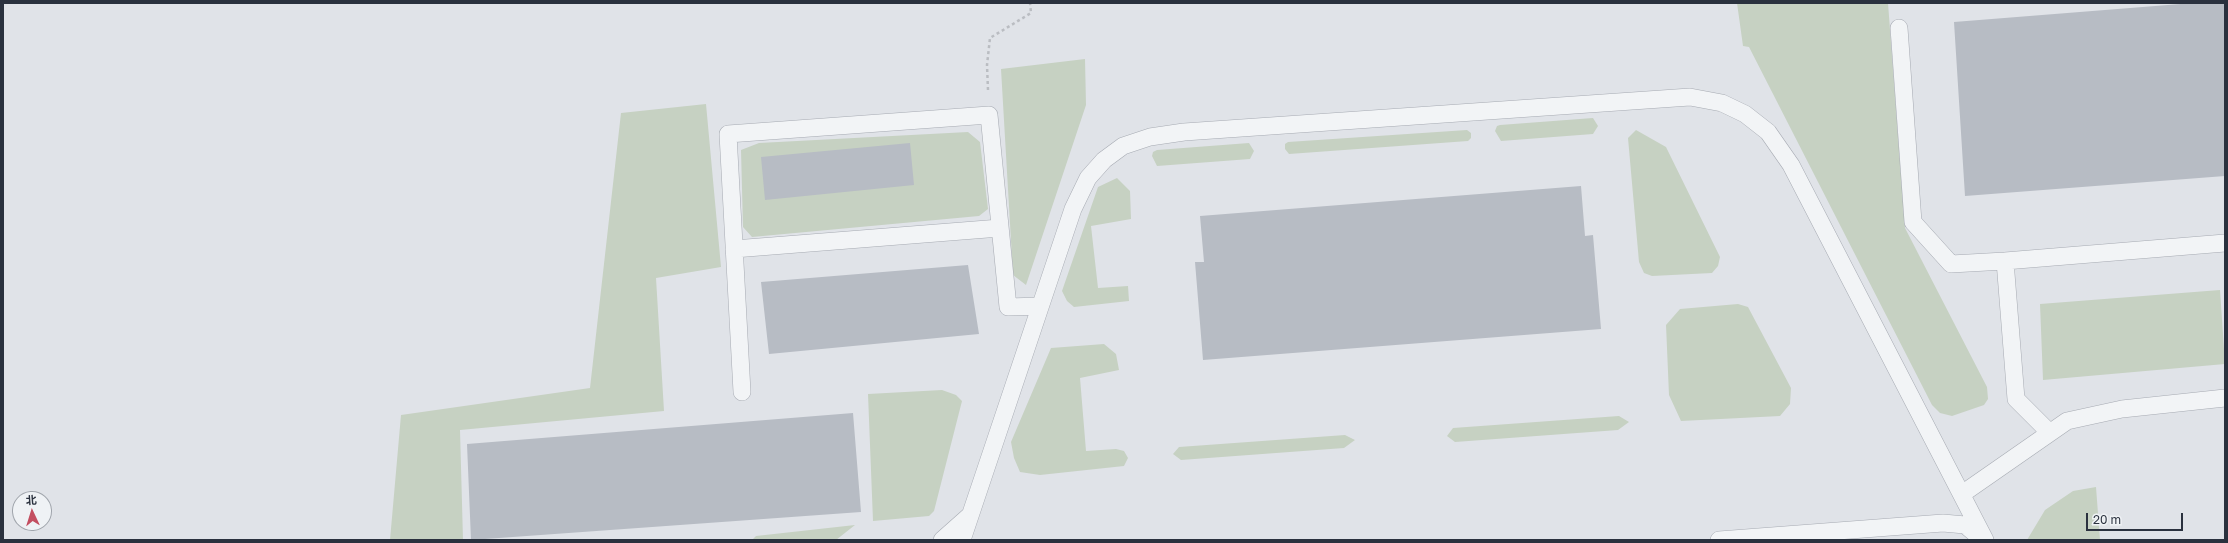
<!DOCTYPE html>
<meta charset="utf-8">
<style>
body{margin:0}
#map{position:relative;width:2228px;height:543px;overflow:hidden;background:#e0e3e8;font-family:"Golos Text","Noto Sans SC",sans-serif}
canvas{display:block}
.frame{position:absolute;inset:0;border:4px solid #2a313e;pointer-events:none}
.north{position:absolute;left:12px;top:491px;width:40px;height:40px;box-sizing:border-box;background:#eff2f5;border:1px solid #a0a5ac;border-radius:50%;rotate:356deg;font-size:11px;font-weight:700;line-height:16px;text-align:center;color:#2a313e}
.north::after{content:'';display:block;margin:auto;width:14px;height:18px;background:#c34e60;clip-path:polygon(50% 0,100% 100%,50% 72%,0 100%)}
.scale{position:absolute;left:2086px;top:513px;width:97px;height:18px;box-sizing:border-box;border:2px solid #2a313e;border-top:0;padding-left:5px;font-size:12px;line-height:14px;white-space:nowrap;color:#2a313e;-webkit-text-stroke:3px #eff2f5;paint-order:stroke}
</style>
<div id="map">
<canvas width="2228" height="543"></canvas>
<div class="frame"></div>
<div class="north">北</div>
<div class="scale">20 m</div>
</div>
<script>
const c = document.querySelector('canvas').getContext('2d');
c.lineJoin = 'round';
function fillPath(path, color) { c.fillStyle = color; c.fill(path, 'evenodd'); }
const poly = rows => new Path2D(rows.map(r => 'M' + r).join(''));
function trace(path, color, width, dash) { c.strokeStyle = color; c.lineWidth = width; c.lineCap = dash ? 'butt' : 'round'; c.setLineDash(dash || []); c.stroke(path); }
const green = poly([
 [1737,3,1888,3,1905,228,1987,387,1988,399,1984,405,1952,416,1940,413,1932,405,1749,47,1743,46],
 [1085,59,1086,105,1026,285,1013,275,1001,69],
 [706,104,721,267,656,278,664,411,460,430,463,540,390,540,401,415,590,388,621,113],
 [1593,118,1598,126,1593,134,1501,141,1495,131,1497,126,1500,125],
 [1467,130,1471,133,1471,138,1468,141,1289,154,1285,149,1285,144,1288,142],
 [1636,130,1666,147,1720,257,1718,266,1712,273,1652,276,1644,273,1639,262,1628,138],
 [968,132,980,142,988,209,979,216,752,237,743,227,741,150,759,143],
 [1249,143,1254,151,1250,159,1157,166,1152,156,1153,152,1157,150],
 [1117,178,1130,191,1131,219,1091,226,1098,288,1128,286,1129,301,1074,307,1067,301,1062,291,1098,187],
 [2220,290,2225,364,2043,380,2040,304],
 [1738,304,1748,307,1791,388,1790,404,1780,416,1681,421,1669,395,1666,325,1680,309],
 [1104,344,1116,354,1119,370,1080,378,1086,451,1116,449,1124,451,1128,458,1124,466,1040,475,1020,472,1014,458,1011,442,1051,348],
 [942,390,956,395,962,401,934,511,929,516,873,521,868,394],
 [1619,416,1629,422,1618,430,1455,442,1447,436,1453,428],
 [1345,435,1355,440,1344,448,1181,460,1173,454,1179,447],
 [2096,487,2100,540,2027,540,2045,510,2073,491],
 [855,525,836,540,752,540,756,536]
]);
const building = poly([
 [2193,3,2225,3,2225,176,1965,196,1954,22],
 [910,143,914,185,765,200,761,157],
 [1581,186,1585,236,1593,235,1601,329,1203,360,1195,262,1204,262,1200,216],
 [968,265,979,334,769,354,761,282],
 [853,413,861,512,471,540,467,444]
]);
const path = poly([
 [988,90,987,65,990,38,1031,13,1030,3]
]);
const lane = poly([
 [1899,28,1913,222,1951,264,2005,261],
 [734,249,1000,228],
 [742,392,728,134,989,115,1008,307,1040,306],
 [2049,432,2016,399,2005,261,2225,243],
 [1962,494,2067,421,2122,409,2225,398],
 [942,540,969,516],
 [962,540,1073,209,1088,178,1104,160,1123,146,1150,137,1184,132,1690,97,1722,103,1745,114,1768,132,1791,165,1985,540],
 [1719,540,1943,523,1965,525,1983,540]
]);
fillPath(green, '#c6d1c2');
fillPath(building, '#b7bcc4');
trace(lane, '#a6aab2', 18);
trace(path, '#babdc2', 2.5, [3, 3]);
trace(lane, '#f2f4f6', 17);
</script>
